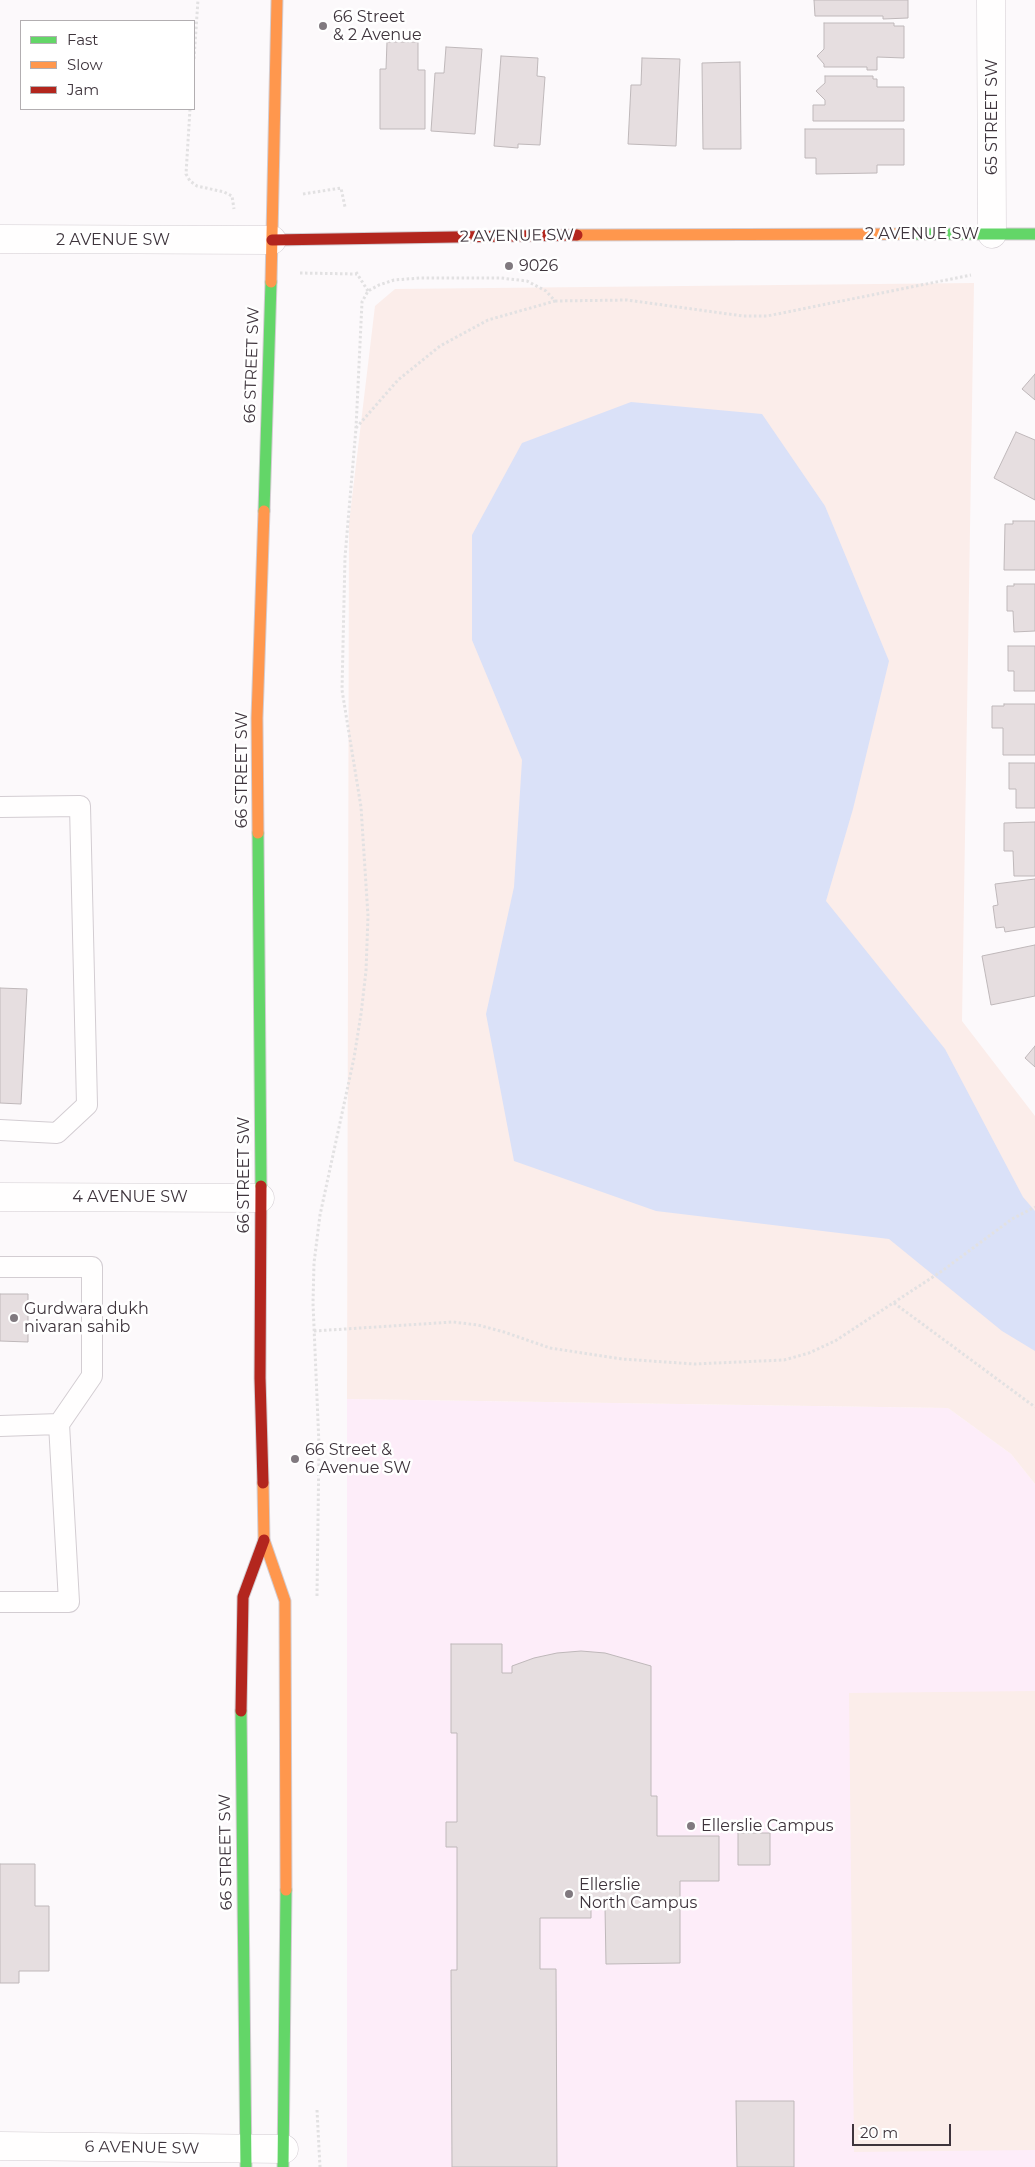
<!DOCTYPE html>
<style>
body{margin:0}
#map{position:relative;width:1035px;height:2167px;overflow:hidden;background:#fcf9fb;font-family:Montserrat,sans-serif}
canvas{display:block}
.legend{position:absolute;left:20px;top:20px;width:175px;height:90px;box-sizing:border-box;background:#fff;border:1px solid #b2aeb1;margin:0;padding:6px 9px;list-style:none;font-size:15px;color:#3e343c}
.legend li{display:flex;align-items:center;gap:10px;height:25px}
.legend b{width:25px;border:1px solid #b2aeb1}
.scale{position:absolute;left:852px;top:2124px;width:99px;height:22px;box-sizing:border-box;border:2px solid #3e343c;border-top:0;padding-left:6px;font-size:15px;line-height:18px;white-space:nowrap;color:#3e343c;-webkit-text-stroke:4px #fff;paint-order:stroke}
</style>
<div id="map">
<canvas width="1035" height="2167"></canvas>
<ul class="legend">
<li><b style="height:6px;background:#63d668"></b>Fast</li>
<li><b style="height:6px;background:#ff974d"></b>Slow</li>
<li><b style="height:6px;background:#b3261e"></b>Jam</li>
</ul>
<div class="scale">20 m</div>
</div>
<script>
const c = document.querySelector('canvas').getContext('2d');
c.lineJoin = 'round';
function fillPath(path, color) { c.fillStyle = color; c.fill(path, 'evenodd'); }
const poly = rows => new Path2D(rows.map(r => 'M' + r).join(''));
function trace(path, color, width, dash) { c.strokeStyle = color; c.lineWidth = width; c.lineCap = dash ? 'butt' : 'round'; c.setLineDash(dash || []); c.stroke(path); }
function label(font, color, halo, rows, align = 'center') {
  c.font = font + ' Montserrat,sans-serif'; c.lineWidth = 5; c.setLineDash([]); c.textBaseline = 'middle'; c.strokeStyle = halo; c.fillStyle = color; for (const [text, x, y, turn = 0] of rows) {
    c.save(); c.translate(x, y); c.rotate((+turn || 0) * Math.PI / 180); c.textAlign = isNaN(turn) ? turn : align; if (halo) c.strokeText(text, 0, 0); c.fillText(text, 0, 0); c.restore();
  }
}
const built = poly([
 [347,1399,948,1408,1011,1454,1035,1484,1035,2167,347,2167]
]);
const green = poly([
 [974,283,962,1021,1035,1116,1035,1484,1011,1454,948,1408,347,1399,349,523,375,306,395,289],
 [1035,1691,1035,2150,854,2152,849,1693]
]);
const water = poly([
 [631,402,762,414,825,506,889,661,853,809,826,901,945,1049,1023,1197,1035,1211,1035,1351,1002,1331,889,1239,656,1211,514,1161,486,1014,514,887,522,760,472,640,472,535,522,443]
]);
const building = poly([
 [814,0,908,0,908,18,883,19,883,16,815,16,814,0],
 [824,23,894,23,894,26,904,26,904,58,877,57,877,70,867,70,867,67,824,67,824,64,817,56,824,49,824,23],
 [387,42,418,42,418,70,425,70,425,129,380,129,380,69,386,69,387,42],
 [446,47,482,49,475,134,431,131,435,73,444,73,446,47],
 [501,56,538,58,537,76,545,77,540,145,518,144,518,148,494,146,501,56],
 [642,58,680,59,676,146,628,144,631,85,641,85,642,58],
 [740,62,741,149,703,149,702,63,740,62],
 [825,76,873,76,873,79,877,79,877,87,904,87,904,121,813,121,813,105,825,105,825,100,816,91,825,83,825,76],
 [805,129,904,129,904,165,877,165,877,173,816,174,816,158,805,158,805,129],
 [1035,374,1035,400,1022,389,1035,374],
 [1016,432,1035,440,1035,500,994,478,1016,432],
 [1013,521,1035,521,1035,570,1004,570,1005,524,1013,524,1013,521],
 [1014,584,1035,584,1035,631,1014,632,1013,611,1007,611,1007,586,1014,586,1014,584],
 [1008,646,1035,646,1035,691,1014,691,1014,671,1008,671,1008,646],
 [1004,704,1035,704,1035,755,1003,755,1003,728,992,728,992,706,1004,706,1004,704],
 [1009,763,1035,763,1035,808,1016,808,1016,789,1009,789,1009,763],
 [1035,822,1035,876,1014,876,1013,851,1004,851,1004,823,1035,822],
 [1035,879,1035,927,1005,932,1004,927,996,928,993,906,998,905,995,884,1035,879],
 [1035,945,1035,996,991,1005,982,956,1035,945],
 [0,988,27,989,21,1104,0,1103,0,988],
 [1035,1046,1035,1067,1025,1058,1035,1046],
 [0,1294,28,1294,28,1342,0,1341,0,1294],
 [451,1644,502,1644,502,1673,512,1673,512,1666,534,1658,557,1653,581,1651,605,1653,651,1666,651,1796,657,1796,657,1836,719,1836,719,1881,680,1881,680,1963,606,1964,605,1907,591,1907,591,1918,540,1918,540,1969,556,1969,557,2167,452,2167,451,1970,457,1970,457,1847,446,1847,446,1822,457,1822,457,1733,451,1733,451,1644],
 [738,1833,770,1833,770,1865,738,1865,738,1833],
 [0,1864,35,1864,35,1906,49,1906,49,1971,19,1971,19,1983,0,1983,0,1864],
 [736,2101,794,2101,794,2167,737,2167,736,2101]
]);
const path = poly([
 [194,59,198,0],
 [190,109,186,174,190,181,197,186,224,192,232,196,234,209],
 [303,194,341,188,345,207],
 [356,272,368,291],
 [300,273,357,274],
 [555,301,627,300,743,316,767,316,971,275],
 [894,1303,1035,1407],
 [314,1331,453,1322,478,1325,504,1332,550,1348,622,1359,694,1364,784,1360,809,1353,835,1341,942,1271,1012,1219,1035,1207],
 [317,1596,319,1445,313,1303,314,1263,320,1215,354,1058,361,1014,366,971,368,916,361,807,342,690,345,557,356,428,362,302,368,291,379,285,394,280,420,278,501,278,527,281,546,291,555,301,488,320,440,346,398,380,356,428],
 [317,2110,320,2167]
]);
const lane = poly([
 [0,807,80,806,87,1105,57,1133,0,1130],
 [0,1267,92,1267,92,1376,59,1424,0,1426],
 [0,1602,69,1602,59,1424]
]);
const street = poly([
 [991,0,992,234],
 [0,239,272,240],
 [0,1197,260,1198],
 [0,2146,284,2149]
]);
const fast = poly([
 [911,234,1035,234],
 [264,511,271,282],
 [258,833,261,1186],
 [241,1711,246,2167],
 [283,2167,286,1890]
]);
const slow = poly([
 [577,235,911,234],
 [271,282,277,0],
 [258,833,257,718,264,511],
 [263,1483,264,1540,285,1601,286,1890]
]);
const jam = poly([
 [272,240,577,235],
 [261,1186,260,1378,263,1483],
 [241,1711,243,1597,264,1540]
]);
const markers = [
 [323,26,5,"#80797f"],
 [509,266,5,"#80797f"],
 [14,1318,5,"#80797f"],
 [295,1459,5,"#80797f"],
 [691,1826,5,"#80797f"],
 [569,1894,5,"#80797f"]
];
const poiNames = [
 ["66 Street",333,17],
 ["& 2 Avenue",333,35],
 ["9026",519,266],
 ["Gurdwara dukh",24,1309],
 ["nivaran sahib",24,1327],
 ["66 Street &",305,1450],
 ["6 Avenue SW",305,1468],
 ["Ellerslie Campus",701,1826],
 ["Ellerslie",579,1885],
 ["North Campus",579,1903]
];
const streetNames = [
 ["65 STREET SW",992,117,-90],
 ["2 AVENUE SW",922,234],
 ["2 AVENUE SW",517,236,-1],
 ["2 AVENUE SW",113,240],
 ["66 STREET SW",252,365,-88],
 ["66 STREET SW",242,770,-90],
 ["66 STREET SW",244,1175,-90],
 ["4 AVENUE SW",130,1197],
 ["66 STREET SW",226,1852,-91],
 ["6 AVENUE SW",142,2148,1]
];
fillPath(built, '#fdedf9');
fillPath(green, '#fbedea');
fillPath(water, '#dae1f8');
fillPath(building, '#e6dee0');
trace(building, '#bfb8ba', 1);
trace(lane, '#d3cdd2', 22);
trace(street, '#d3cdd2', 29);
trace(fast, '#d3cdd2', 13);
trace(slow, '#d3cdd2', 13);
trace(jam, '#d3cdd2', 13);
trace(path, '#e2e1e2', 3, [2.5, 2.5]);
trace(lane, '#fffefe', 20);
trace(street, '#fffefe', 28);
trace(fast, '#63d668', 11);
trace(slow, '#ff974d', 11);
trace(jam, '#b3261e', 11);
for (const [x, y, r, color] of markers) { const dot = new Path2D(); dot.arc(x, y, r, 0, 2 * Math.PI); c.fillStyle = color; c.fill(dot); trace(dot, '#fff', 2); }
label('16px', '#3e343c', '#fff', poiNames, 'left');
label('16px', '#3e343c', '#fff', streetNames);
</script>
